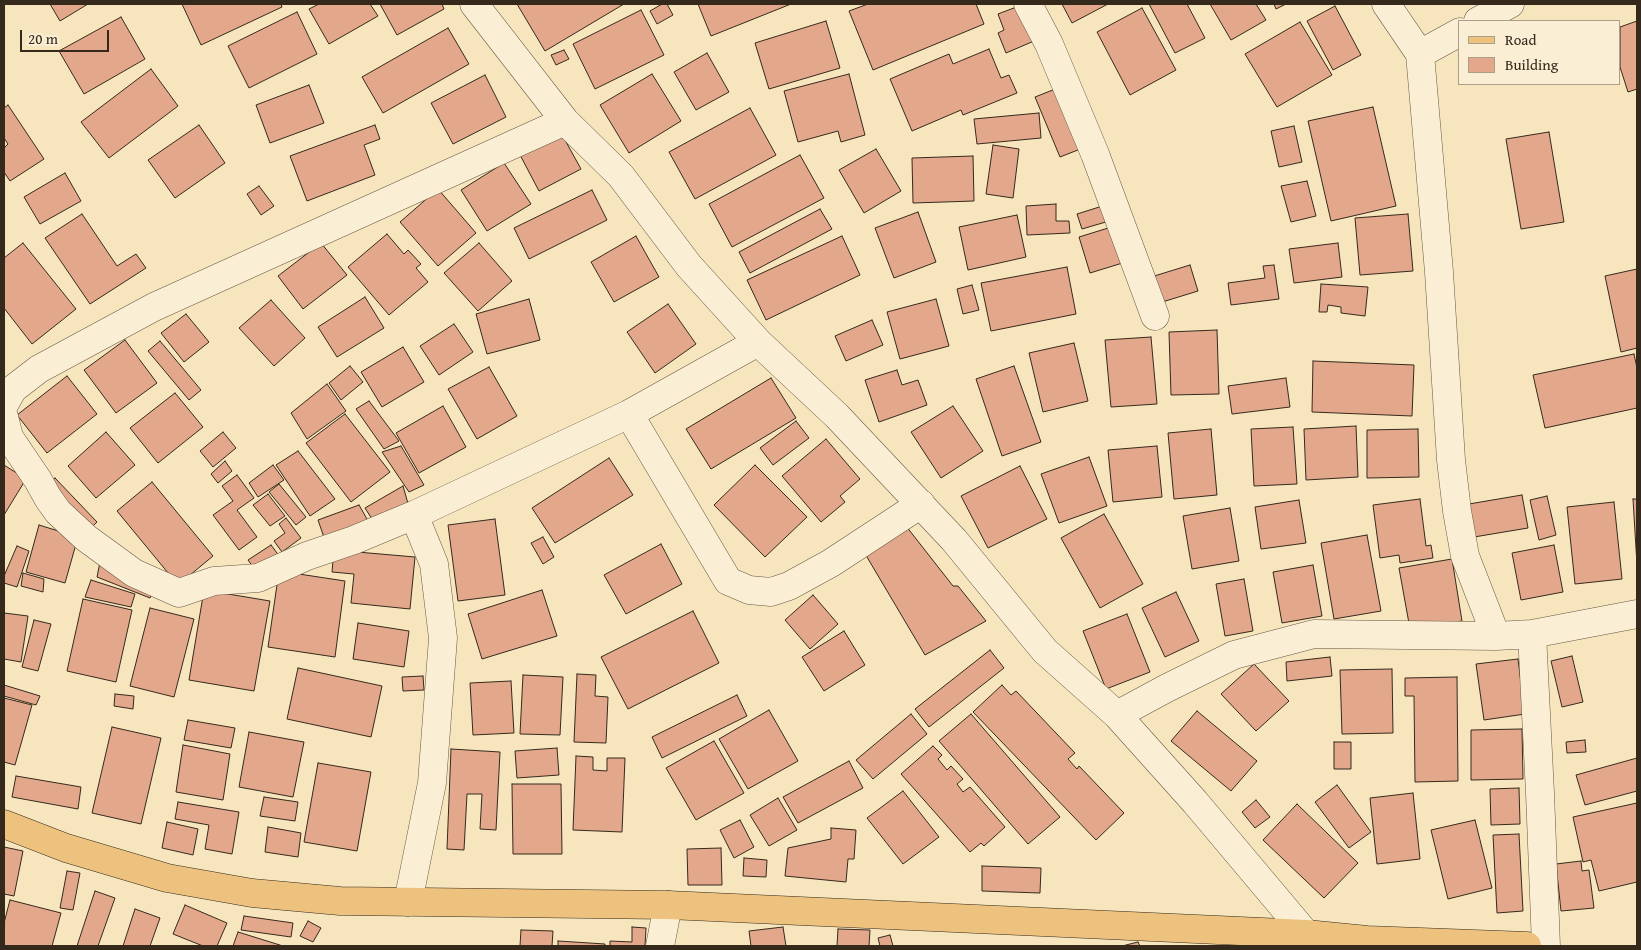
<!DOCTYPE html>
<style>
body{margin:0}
#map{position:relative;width:1641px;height:950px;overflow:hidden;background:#f7e5bd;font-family:"Gentium Book Plus",serif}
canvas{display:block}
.frame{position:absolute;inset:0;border:5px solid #35291c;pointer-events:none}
.legend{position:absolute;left:1458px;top:20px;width:162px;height:65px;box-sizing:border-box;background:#faeed4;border:1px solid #ab9f8a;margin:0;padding:6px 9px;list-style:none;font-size:15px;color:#35291c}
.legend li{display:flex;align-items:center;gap:10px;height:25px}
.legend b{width:25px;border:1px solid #ab9f8a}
.scale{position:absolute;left:20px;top:30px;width:89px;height:22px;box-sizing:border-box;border:2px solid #35291c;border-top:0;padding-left:6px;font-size:15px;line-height:18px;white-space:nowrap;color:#35291c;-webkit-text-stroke:4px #faeed4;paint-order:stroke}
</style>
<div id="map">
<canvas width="1641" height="950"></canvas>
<div class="frame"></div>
<ul class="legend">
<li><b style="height:6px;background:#ecc27e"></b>Road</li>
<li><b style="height:14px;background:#e3a88b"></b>Building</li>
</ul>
<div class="scale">20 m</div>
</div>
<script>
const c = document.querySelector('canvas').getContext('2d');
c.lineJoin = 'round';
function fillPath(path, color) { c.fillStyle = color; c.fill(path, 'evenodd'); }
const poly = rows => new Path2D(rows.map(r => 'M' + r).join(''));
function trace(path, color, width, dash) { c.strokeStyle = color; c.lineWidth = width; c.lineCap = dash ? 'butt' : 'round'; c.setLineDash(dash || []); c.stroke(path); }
const building = poly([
 [50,4,88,4,60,21,50,4],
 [182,4,281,4,282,7,201,45,182,4],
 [319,4,370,4,378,16,329,44,309,9,319,4],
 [380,4,442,4,444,9,397,35,380,4],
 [517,4,624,4,545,51,517,4],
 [662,4,667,4,673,15,657,24,650,11,662,4],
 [698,4,791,4,711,36,698,4],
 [868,4,976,4,984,24,873,70,849,11,868,4],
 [1062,4,1108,4,1072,23,1062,4],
 [1149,4,1187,4,1205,38,1175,53,1149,4],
 [1210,4,1256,4,1266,20,1231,40,1210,4],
 [1274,4,1286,4,1276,9,1274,4],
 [1019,6,1034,41,1006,53,998,33,1004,30,998,14,1019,6],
 [1335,6,1361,55,1333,70,1307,21,1335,6],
 [1142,8,1176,70,1130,95,1097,32,1142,8],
 [641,10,664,55,595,89,573,44,641,10],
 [297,12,317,54,249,88,228,46,297,12],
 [121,17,145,59,84,94,59,51,121,17],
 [826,21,840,68,769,89,755,43,826,21],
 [1637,21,1637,89,1628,92,1620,67,1620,27,1637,21],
 [1300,22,1332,75,1277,107,1245,54,1300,22],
 [448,28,469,64,383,113,362,77,448,28],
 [989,49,1001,78,1009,75,1017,93,963,115,961,110,912,131,890,79,949,54,953,64,989,49],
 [564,50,569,59,556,65,551,55,564,50],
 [707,53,729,92,696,110,674,72,707,53],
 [151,69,178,106,109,158,81,122,151,69],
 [652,74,681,121,629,153,600,105,652,74],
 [849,74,865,135,841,142,838,131,798,142,784,91,849,74],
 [485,75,506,117,453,144,431,103,485,75],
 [309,85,324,123,270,143,256,105,309,85],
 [1063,86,1088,146,1060,157,1035,97,1063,86],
 [8,105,44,159,10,181,4,172,4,148,8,144,4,138,4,108,8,105],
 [1373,107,1396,206,1331,221,1308,121,1373,107],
 [750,108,776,155,695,199,669,152,750,108],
 [1039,113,1041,138,977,144,974,119,1039,113],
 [199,125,225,163,175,198,148,160,199,125],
 [375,125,380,139,364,145,375,175,307,201,290,156,375,125],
 [1294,126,1302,162,1279,167,1271,131,1294,126],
 [560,131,581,169,539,191,519,153,560,131],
 [1549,132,1564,222,1521,229,1506,139,1549,132],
 [993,145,1019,149,1013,198,986,194,993,145],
 [876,149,901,191,864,213,839,170,876,149],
 [800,155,824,198,732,247,709,204,800,155],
 [973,156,974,201,913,203,912,158,973,156],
 [504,163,531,204,487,231,461,190,504,163],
 [65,173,81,201,40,224,24,197,65,173],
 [1307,181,1316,216,1291,222,1281,186,1307,181],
 [259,186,274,206,261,215,247,194,259,186],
 [438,189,476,233,438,266,400,222,438,189],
 [592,190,607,220,529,259,514,228,592,190],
 [1112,203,1116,219,1082,229,1077,214,1112,203],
 [1056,204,1056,221,1069,221,1070,233,1027,235,1026,206,1056,204],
 [820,209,832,229,750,273,739,252,820,209],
 [918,212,936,262,894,278,875,228,918,212],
 [82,214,117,266,136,254,146,268,90,304,45,238,82,214],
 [1408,214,1413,271,1360,275,1355,218,1408,214],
 [1017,215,1026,257,968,270,959,227,1017,215],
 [1118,225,1129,261,1090,273,1079,237,1118,225],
 [387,234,404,254,408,250,421,264,416,268,428,282,389,315,348,267,387,234],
 [636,236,659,277,614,302,591,262,636,236],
 [842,236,860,275,766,320,747,280,842,236],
 [23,243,76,309,32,344,4,308,4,258,23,243],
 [321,243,347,275,303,309,278,276,321,243],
 [479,243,512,281,478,311,444,273,479,243],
 [1338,243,1342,277,1294,283,1289,249,1338,243],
 [1190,265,1198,291,1159,303,1151,277,1190,265],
 [1274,265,1279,299,1231,305,1228,283,1265,278,1263,266,1274,265],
 [1067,267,1076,314,991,331,981,283,1067,267],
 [1637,269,1637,348,1621,352,1605,276,1637,269],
 [1321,284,1368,287,1365,316,1341,313,1341,307,1328,305,1327,312,1319,312,1321,284],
 [972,285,979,310,963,314,957,289,972,285],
 [365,297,384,328,337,357,318,327,365,297],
 [529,299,540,340,487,354,476,314,529,299],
 [936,299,949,346,900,359,887,312,936,299],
 [271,300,305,338,274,366,239,328,271,300],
 [668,304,696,344,655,373,627,332,668,304],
 [186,314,209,342,184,362,161,333,186,314],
 [872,320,883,345,846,361,835,336,872,320],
 [454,324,473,352,439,375,420,346,454,324],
 [1217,330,1219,394,1171,395,1169,332,1217,330],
 [1151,337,1157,404,1111,407,1105,340,1151,337],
 [125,340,157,383,116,413,84,370,125,340],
 [160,341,201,390,189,400,148,351,160,341],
 [1074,343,1088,401,1043,412,1029,353,1074,343],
 [403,347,424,382,382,407,361,372,403,347],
 [1634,354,1637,368,1637,408,1545,428,1533,375,1634,354],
 [1313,361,1414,365,1412,416,1312,412,1313,361],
 [350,366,363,382,341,400,329,383,350,366],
 [1014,366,1041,442,1002,456,976,379,1014,366],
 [489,367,517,416,477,439,448,389,489,367],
 [897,370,902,385,918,380,927,405,879,422,865,380,897,370],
 [67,376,97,414,47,453,17,415,67,376],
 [771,378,796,418,711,469,686,429,771,378],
 [1286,378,1290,407,1232,414,1228,386,1286,378],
 [327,384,346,411,307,439,291,413,327,384],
 [175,393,203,427,158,463,130,428,175,393],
 [369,401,399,441,384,449,356,409,369,401],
 [443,406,466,447,419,473,396,433,443,406],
 [953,406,983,451,941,478,911,432,953,406],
 [345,414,390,472,351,502,306,443,345,414],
 [796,421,809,438,773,465,760,448,796,421],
 [1356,426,1358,477,1306,480,1304,429,1356,426],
 [1293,427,1297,484,1254,486,1251,429,1293,427],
 [1211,429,1217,495,1174,499,1168,433,1211,429],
 [1418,429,1419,477,1367,478,1367,430,1418,429],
 [106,432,135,465,96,498,68,466,106,432],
 [223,432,236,448,213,467,200,451,223,432],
 [826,439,860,479,840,496,845,502,821,522,782,476,826,439],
 [401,446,424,485,409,492,382,452,401,446],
 [1157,446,1162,497,1113,502,1108,450,1157,446],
 [298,451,335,499,310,516,276,465,298,451],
 [1089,457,1107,506,1059,523,1041,474,1089,457],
 [609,458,633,495,555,543,532,508,609,458],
 [225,461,232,471,218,483,211,474,225,461],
 [4,465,26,479,4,515,4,465],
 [273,465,284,480,258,497,249,483,273,465],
 [755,465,807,517,765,557,714,505,755,465],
 [1020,466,1047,519,988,548,961,496,1020,466],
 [237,475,254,498,237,510,257,537,239,550,213,515,233,501,222,486,237,475],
 [55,478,97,522,87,532,46,488,55,478],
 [152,482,213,556,178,585,117,511,152,482],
 [279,484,306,517,296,525,269,492,279,484],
 [403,486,409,507,377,527,365,508,403,486],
 [268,494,285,516,270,526,253,505,268,494],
 [1522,495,1528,528,1474,537,1469,504,1522,495],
 [1547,496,1556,535,1539,540,1530,500,1547,496],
 [1420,499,1426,546,1431,545,1433,558,1400,563,1399,555,1380,558,1373,505,1420,499],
 [1633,499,1637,499,1637,565,1633,499],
 [1299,500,1306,543,1261,549,1255,507,1299,500],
 [1614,502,1622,579,1575,584,1567,507,1614,502],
 [359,505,371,526,327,546,318,520,359,505],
 [1230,508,1239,561,1192,569,1183,516,1230,508],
 [1104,514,1143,584,1100,608,1061,538,1104,514],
 [286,518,301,538,282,552,274,541,285,533,279,524,286,518],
 [495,519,505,595,458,601,448,525,495,519],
 [39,525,78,537,65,583,26,572,39,525],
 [906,526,953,586,958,586,986,621,925,655,864,552,906,526],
 [1367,535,1381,611,1334,619,1321,543,1367,535],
 [543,537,554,557,543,564,531,543,543,537],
 [661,544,682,584,626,614,604,575,661,544],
 [271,545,283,561,258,574,248,560,271,545],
 [1554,545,1563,592,1521,600,1512,553,1554,545],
 [17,546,29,551,17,587,4,583,4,576,17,546],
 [334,550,415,557,410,609,351,603,354,574,332,572,334,550],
 [1452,559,1462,621,1410,629,1399,568,1452,559],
 [100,562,155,585,150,598,97,577,100,562],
 [1313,565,1322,616,1282,623,1273,572,1313,565],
 [279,571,345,581,335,657,268,647,279,571],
 [23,573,44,579,43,592,21,586,23,573],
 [1244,579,1253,631,1225,636,1216,584,1244,579],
 [91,580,135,594,131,607,85,597,91,580],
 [204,590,270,601,254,691,189,680,204,590],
 [542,590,557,636,482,659,468,614,542,590],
 [1176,592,1199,641,1165,657,1142,608,1176,592],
 [813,595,838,624,810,649,785,620,813,595],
 [83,599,132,610,116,682,67,671,83,599],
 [150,608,194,619,174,697,130,686,150,608],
 [693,611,719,663,628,709,601,657,693,611],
 [4,613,28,616,21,662,4,659,4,613],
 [1127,614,1150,672,1106,689,1083,631,1127,614],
 [34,620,51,624,38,671,22,667,34,620],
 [358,623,409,631,404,667,353,659,358,623],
 [844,631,865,665,824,691,802,657,844,631],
 [990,650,1004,668,929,727,915,709,990,650],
 [1572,656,1583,702,1562,707,1551,661,1572,656],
 [1330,657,1332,676,1287,681,1286,662,1330,657],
 [1518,659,1525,714,1484,720,1476,664,1518,659],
 [1254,664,1289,701,1256,731,1221,694,1254,664],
 [298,668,382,686,371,737,287,719,298,668],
 [1392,669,1393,733,1342,734,1340,670,1392,669],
 [577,674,596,675,595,696,608,697,606,743,574,742,577,674],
 [523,675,563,677,560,735,520,734,523,675],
 [423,676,424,690,403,691,402,677,423,676],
 [1457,677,1458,781,1415,782,1414,696,1405,696,1405,678,1457,677],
 [511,681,514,733,473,735,470,683,511,681],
 [4,685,40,696,36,705,4,696,4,685],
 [1002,685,1011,695,1016,691,1075,753,1068,759,1077,769,1079,766,1124,813,1096,840,973,712,1002,685],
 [115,694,134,696,133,709,114,706,115,694],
 [737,695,747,716,662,758,652,737,737,695],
 [4,698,32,705,15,765,4,762,4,698],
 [769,710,798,761,748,789,719,739,769,710],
 [1197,711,1257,761,1231,791,1171,741,1197,711],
 [911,714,927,734,873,779,856,760,911,714],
 [971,714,1060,817,1028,844,939,741,971,714],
 [188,720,235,728,231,748,184,740,188,720],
 [112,727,161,738,141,824,92,813,112,727],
 [1522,729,1523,779,1471,780,1471,730,1522,729],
 [249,732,304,742,293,797,239,787,249,732],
 [1585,740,1586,752,1567,753,1566,742,1585,740],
 [714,741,744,793,696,820,666,768,714,741],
 [1334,742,1351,742,1351,769,1334,769,1334,742],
 [183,745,230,754,223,800,176,792,183,745],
 [933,746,942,755,938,759,947,770,951,766,963,779,957,784,963,792,970,787,1005,827,984,846,981,843,970,852,901,774,933,746],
 [557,748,559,775,517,778,515,751,557,748],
 [451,749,500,752,496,830,480,829,482,794,467,794,464,850,447,849,451,749],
 [576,756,593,757,593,770,607,771,607,758,625,758,622,832,573,830,576,756],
 [1637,758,1637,791,1585,805,1576,775,1637,758],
 [849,761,863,788,798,823,783,797,849,761],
 [318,763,371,772,357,851,304,842,318,763],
 [16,776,81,787,78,809,12,797,16,776],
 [512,784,561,784,562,854,513,854,512,784],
 [1337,785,1371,832,1349,848,1315,802,1337,785],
 [1519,788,1520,824,1491,825,1490,789,1519,788],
 [903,791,939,837,903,864,867,818,903,791],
 [1413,793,1420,859,1377,864,1370,798,1413,793],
 [264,797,298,802,295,821,260,816,264,797],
 [778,798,797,830,769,846,750,815,778,798],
 [1256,800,1270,817,1255,828,1242,812,1256,800],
 [178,802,239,812,232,854,205,849,209,825,175,819,178,802],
 [1637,803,1637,882,1599,891,1591,860,1583,862,1573,817,1637,803],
 [1297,804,1358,863,1324,898,1263,840,1297,804],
 [740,820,754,847,734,858,720,830,740,820],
 [1475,820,1492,888,1448,899,1431,830,1475,820],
 [167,822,198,829,193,855,162,848,167,822],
 [268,827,301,833,298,857,265,852,268,827],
 [831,828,856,830,854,859,848,859,846,882,785,876,788,848,831,839,831,828],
 [1519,834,1523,911,1497,913,1493,835,1519,834],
 [4,847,23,851,14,896,4,894,4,847],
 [721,848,722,885,688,885,687,849,721,848],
 [744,858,767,860,766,877,743,876,744,858],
 [1581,861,1582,871,1589,870,1594,908,1561,911,1556,864,1581,861],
 [982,866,1041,868,1040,893,982,891,982,866],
 [67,871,80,873,73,910,60,908,67,871],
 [95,891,115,898,98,946,77,946,95,891],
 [10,900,61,913,52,946,4,946,4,923,10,900],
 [185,905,227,923,217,946,203,946,173,934,185,905],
 [135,909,160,918,150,946,123,946,135,909],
 [244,916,293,923,291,937,241,930,244,916],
 [308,921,321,928,313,942,300,936,308,921],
 [632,927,646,928,645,946,610,946,610,941,632,942,632,927],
 [783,927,786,946,751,946,749,931,783,927],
 [838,929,870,930,869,946,837,946,838,929],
 [521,930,553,931,552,946,520,946,521,930],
 [238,932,283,946,233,946,238,932],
 [890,935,893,946,880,946,878,938,890,935],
 [558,941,605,944,605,946,558,946,558,941],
 [1138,942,1140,946,1122,946,1138,942]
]);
const minor = poly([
 [474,4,565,121,621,176,689,266,758,342,837,416,954,540,1045,651,1117,715,1195,802,1306,934],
 [1028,4,1049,44,1095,154,1155,316],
 [1386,4,1420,54,1439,272,1451,460,1457,511,1465,556,1496,636],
 [1478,21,1510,4],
 [1420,54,1460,32],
 [4,405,13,389,39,369,154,307,565,121],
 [629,414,728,581,749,590,771,592,789,586,831,563,921,504],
 [4,417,9,437,38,480,48,498,58,512,86,538,134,573,179,593,214,581,258,578,307,556,354,540,414,515,629,414,758,342],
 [1532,634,1540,793,1546,946],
 [1117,715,1167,688,1234,655,1314,634,1496,636,1532,634,1637,614],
 [408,902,432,783,443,638,434,564,414,515],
 [660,946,668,905]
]);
const major = poly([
 [4,824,66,848,167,878,252,893,340,901,668,905,1306,934,1367,940,1527,946]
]);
fillPath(building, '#e3a88b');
trace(building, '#35291c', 1);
trace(minor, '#665844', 29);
trace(major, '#35291c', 29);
trace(minor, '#faeed4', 28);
trace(major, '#ecc27e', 28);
</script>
